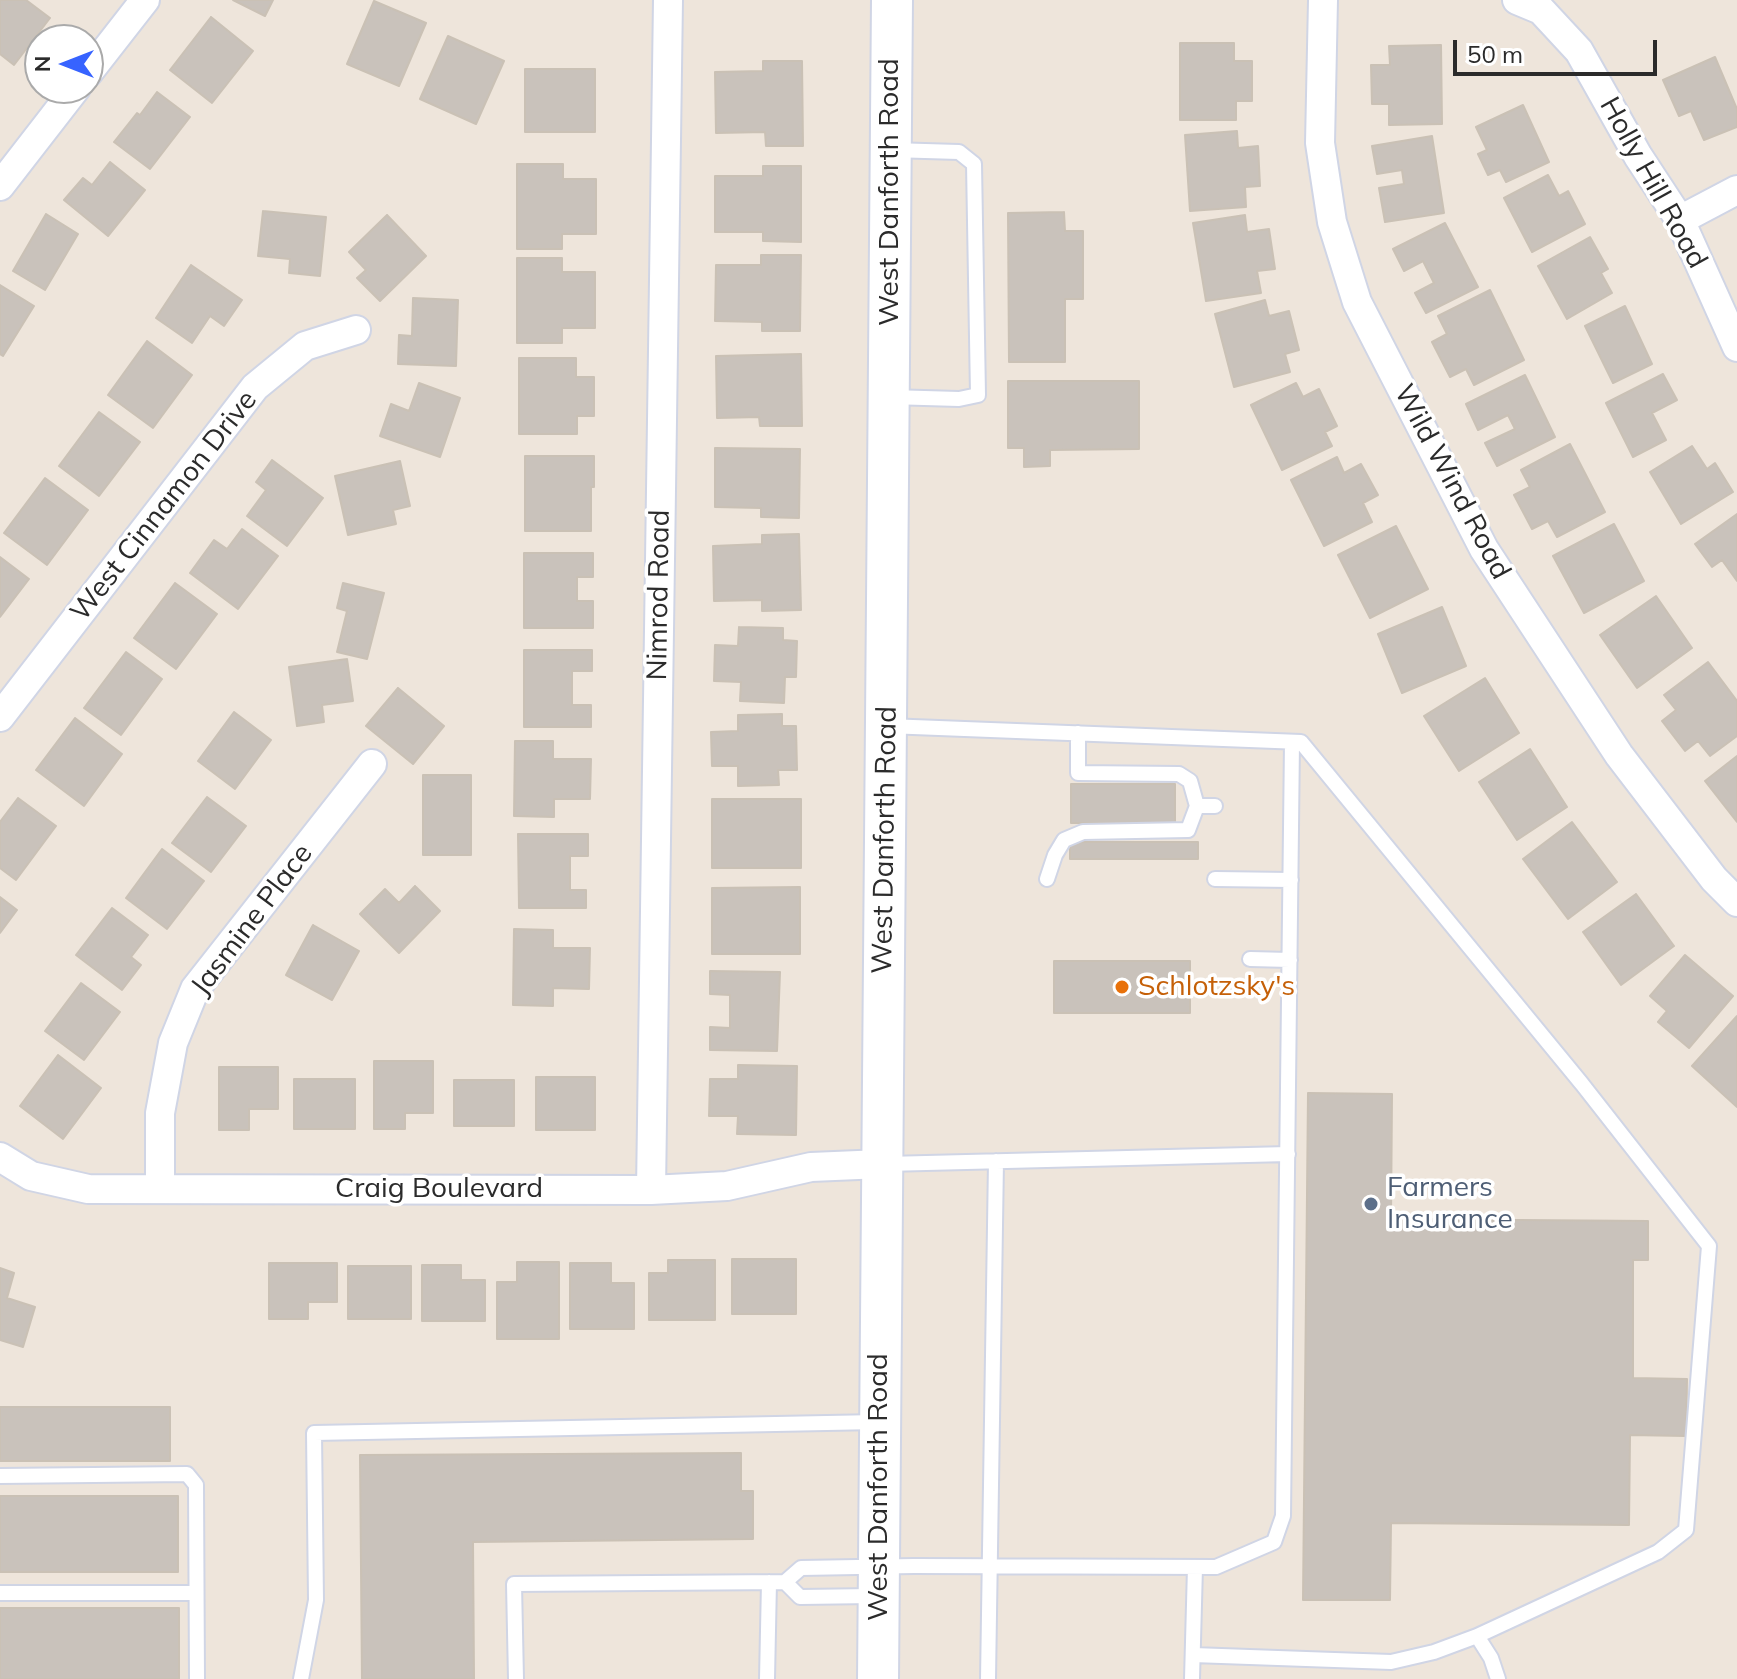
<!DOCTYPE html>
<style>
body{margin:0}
#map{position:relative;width:1737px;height:1679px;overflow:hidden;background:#eee5db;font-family:Mulish,sans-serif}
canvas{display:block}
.north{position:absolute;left:24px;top:24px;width:80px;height:80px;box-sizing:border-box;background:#fff;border:2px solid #aaa;border-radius:50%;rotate:270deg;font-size:22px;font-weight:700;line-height:32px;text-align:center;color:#2b2b2b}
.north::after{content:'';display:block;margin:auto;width:28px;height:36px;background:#3763ff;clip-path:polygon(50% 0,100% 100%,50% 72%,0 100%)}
.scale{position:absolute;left:1453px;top:40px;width:204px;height:36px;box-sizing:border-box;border:4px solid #2b2b2b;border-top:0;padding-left:10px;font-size:24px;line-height:28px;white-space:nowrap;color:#2b2b2b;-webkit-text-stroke:6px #fff;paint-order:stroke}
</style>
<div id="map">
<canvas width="1737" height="1679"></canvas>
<div class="north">N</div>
<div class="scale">50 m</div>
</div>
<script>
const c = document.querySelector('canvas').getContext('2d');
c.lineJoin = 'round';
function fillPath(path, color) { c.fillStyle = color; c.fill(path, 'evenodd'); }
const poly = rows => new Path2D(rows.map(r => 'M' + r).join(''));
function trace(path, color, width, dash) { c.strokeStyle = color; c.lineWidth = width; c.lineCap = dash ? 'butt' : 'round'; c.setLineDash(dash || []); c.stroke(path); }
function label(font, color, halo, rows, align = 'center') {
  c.font = font + ' Mulish,sans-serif'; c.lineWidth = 7; c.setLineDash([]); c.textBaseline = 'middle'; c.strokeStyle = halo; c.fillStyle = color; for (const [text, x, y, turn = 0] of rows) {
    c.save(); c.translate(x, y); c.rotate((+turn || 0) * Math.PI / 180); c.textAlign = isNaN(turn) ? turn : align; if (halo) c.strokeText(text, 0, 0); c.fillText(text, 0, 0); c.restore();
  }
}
const building = poly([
 [0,0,26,0,50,18,14,65,0,54,0,0],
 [233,0,273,0,265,16,233,0],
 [374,1,426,23,399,86,347,64,374,1],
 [211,17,253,51,212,103,170,70,211,17],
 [448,36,504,61,476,124,420,99,448,36],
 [1180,43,1234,43,1234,61,1252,61,1252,101,1236,101,1236,120,1180,120,1180,43],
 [1441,45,1442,124,1389,125,1389,104,1372,104,1371,65,1390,65,1389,46,1441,45],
 [1715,57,1737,109,1737,127,1704,140,1691,111,1679,116,1663,80,1715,57],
 [763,61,802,61,803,146,766,146,765,132,716,133,715,72,763,71,763,61],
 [525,69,595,69,595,132,525,132,525,69],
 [157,92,190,117,150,169,114,142,137,113,140,115,157,92],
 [1523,105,1549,162,1506,182,1500,170,1488,175,1478,154,1487,150,1476,127,1523,105],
 [1237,131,1238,148,1258,146,1260,186,1245,187,1246,207,1190,211,1185,135,1237,131],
 [1432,136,1444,213,1385,222,1379,188,1404,184,1402,170,1377,174,1372,146,1432,136],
 [110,162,145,190,108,236,64,200,83,178,92,185,110,162],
 [517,164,563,164,563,179,596,179,596,234,562,234,562,249,517,249,517,164],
 [763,166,801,166,801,242,763,241,763,232,715,232,715,176,763,176,763,166],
 [1548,175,1559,196,1568,191,1585,224,1532,252,1504,198,1548,175],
 [263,211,326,217,320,276,289,273,290,259,258,256,263,211],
 [1064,212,1065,231,1083,231,1083,299,1065,299,1065,362,1009,362,1008,213,1064,212],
 [46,214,78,234,45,290,13,271,46,214],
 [387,215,426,256,380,301,357,278,366,270,349,252,387,215],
 [1245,215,1247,232,1269,229,1275,269,1257,271,1261,293,1206,301,1193,223,1245,215],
 [1445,223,1478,287,1426,313,1415,293,1434,283,1423,261,1404,271,1393,249,1445,223],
 [1590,237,1608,269,1601,273,1612,293,1567,319,1538,266,1590,237],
 [761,255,801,255,800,331,762,331,762,322,715,321,716,265,761,265,761,255],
 [517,258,562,258,562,272,595,272,595,328,562,328,562,343,517,343,517,258],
 [191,265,242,300,224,326,210,316,192,343,156,318,191,265],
 [0,285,34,306,3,356,0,354,0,285],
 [1490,290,1524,360,1474,385,1466,369,1450,377,1432,342,1447,334,1438,316,1490,290],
 [413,298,458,300,456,366,398,364,399,335,412,336,413,298],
 [1265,300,1269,316,1289,311,1299,350,1285,354,1290,372,1234,387,1215,314,1265,300],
 [1625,306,1652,364,1613,383,1585,326,1625,306],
 [147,341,192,375,153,428,108,395,147,341],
 [801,354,802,426,760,426,759,417,717,418,716,356,801,354],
 [519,358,576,358,576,377,594,377,594,416,577,416,577,434,519,434,519,358],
 [1663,374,1677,400,1652,413,1666,440,1633,457,1606,403,1663,374],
 [1525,375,1555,437,1497,466,1485,443,1515,429,1508,415,1478,430,1466,404,1525,375],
 [1008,381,1139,381,1139,449,1050,450,1050,466,1024,467,1024,448,1008,448,1008,381],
 [419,383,460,398,440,457,380,436,391,404,409,411,419,383],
 [1296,383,1303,397,1319,389,1337,426,1325,432,1332,446,1282,470,1251,405,1296,383],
 [99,412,140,442,99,496,59,466,99,412],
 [1570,444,1605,512,1557,537,1548,521,1532,529,1514,495,1530,487,1521,470,1570,444],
 [1692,446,1707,469,1715,463,1733,492,1681,524,1650,472,1692,446],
 [715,448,800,449,799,518,761,517,761,508,715,507,715,448],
 [525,456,594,456,594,487,591,487,591,531,525,531,525,456],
 [1337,457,1344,473,1361,464,1378,495,1363,503,1372,522,1324,546,1291,480,1337,457],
 [272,460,323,498,287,546,247,516,266,490,256,482,272,460],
 [400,461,410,506,393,510,396,524,348,535,335,476,400,461],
 [45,478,88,510,47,565,4,533,45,478],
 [1737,514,1737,581,1722,560,1712,567,1695,544,1737,514],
 [1614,524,1644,581,1584,613,1553,556,1614,524],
 [1396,526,1428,589,1370,618,1338,555,1396,526],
 [242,529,278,556,238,609,190,573,214,540,227,549,242,529],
 [799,534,801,610,762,611,762,600,714,601,713,546,762,544,762,535,799,534],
 [524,553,593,553,593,577,577,577,577,601,593,601,593,628,524,628,524,553],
 [0,557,29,579,0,617,0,557],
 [175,583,217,614,176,669,134,638,175,583],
 [343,583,384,593,367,659,337,652,347,611,337,608,343,583],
 [1656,596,1692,648,1637,688,1600,635,1656,596],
 [1442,607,1466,666,1402,693,1378,634,1442,607],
 [739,627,783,628,783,640,797,641,796,677,785,677,784,703,740,701,741,682,714,681,715,645,738,646,739,627],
 [524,650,592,650,592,671,572,671,572,705,591,705,591,727,524,727,524,650],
 [126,652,162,679,121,735,84,708,126,652],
 [347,659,353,701,322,705,324,722,297,726,289,667,347,659],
 [1708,662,1737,701,1737,736,1710,756,1698,741,1685,751,1662,721,1676,710,1664,695,1708,662],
 [1485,678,1519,733,1459,771,1424,716,1485,678],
 [398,688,444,726,413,764,366,726,398,688],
 [234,712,271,740,235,789,198,761,234,712],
 [782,714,782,726,796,726,797,770,778,770,779,785,738,786,738,766,712,766,711,732,738,731,738,715,782,714],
 [75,718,122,754,84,806,36,770,75,718],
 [515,741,553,741,553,759,591,759,590,799,554,799,554,817,514,816,515,741],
 [1530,749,1567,807,1517,840,1479,782,1530,749],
 [1737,756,1737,822,1705,781,1737,756],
 [423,775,471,775,471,855,423,855,423,775],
 [1071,784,1175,784,1175,823,1071,823,1071,784],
 [207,797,246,826,211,872,172,843,207,797],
 [18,798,56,826,16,880,0,868,0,822,18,798],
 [712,799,801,799,801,868,712,868,712,799],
 [1572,822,1617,882,1568,919,1523,859,1572,822],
 [518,834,588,834,588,856,570,856,570,890,586,890,586,908,519,908,518,834],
 [1070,842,1198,842,1198,859,1070,859,1070,842],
 [162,849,204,881,167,929,126,898,162,849],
 [415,886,440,911,399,953,360,914,385,889,399,903,415,886],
 [800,887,800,954,712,954,712,888,800,887],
 [1636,894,1674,946,1621,985,1583,932,1636,894],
 [0,897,17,910,0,933,0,897],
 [112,908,148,935,131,957,141,965,122,990,76,955,112,908],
 [313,925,359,951,332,1000,286,975,313,925],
 [514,929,553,930,553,948,590,948,589,989,553,988,553,1006,513,1005,514,929],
 [1685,955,1733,996,1689,1048,1658,1022,1667,1011,1650,996,1685,955],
 [1054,961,1190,961,1190,1013,1054,1013,1054,961],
 [710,971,780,972,777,1051,710,1050,710,1027,730,1028,730,995,710,994,710,971],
 [81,983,120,1012,84,1060,45,1031,81,983],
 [1737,1016,1737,1107,1692,1066,1737,1016],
 [58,1055,101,1088,63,1139,20,1106,58,1055],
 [374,1061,433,1061,433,1113,405,1113,405,1129,374,1129,374,1061],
 [738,1065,797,1066,796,1135,737,1134,738,1116,709,1116,710,1079,738,1079,738,1065],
 [219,1067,278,1067,278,1109,249,1109,249,1130,219,1130,219,1067],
 [536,1077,595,1077,595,1130,536,1130,536,1077],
 [294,1079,355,1079,355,1129,294,1129,294,1079],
 [454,1080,514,1080,514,1126,454,1126,454,1080],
 [1308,1093,1392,1094,1391,1219,1648,1221,1648,1260,1633,1260,1633,1378,1687,1379,1686,1436,1630,1435,1629,1525,1391,1523,1390,1600,1303,1600,1308,1093],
 [732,1259,796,1259,796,1314,732,1314,732,1259],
 [668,1260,715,1260,715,1320,649,1320,649,1273,668,1273,668,1260],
 [517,1262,559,1262,559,1339,497,1339,497,1282,517,1282,517,1262],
 [269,1263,337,1263,337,1302,308,1302,308,1319,269,1319,269,1263],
 [570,1263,611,1263,611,1283,634,1283,634,1329,570,1329,570,1263],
 [422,1265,461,1265,461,1280,485,1280,485,1321,422,1321,422,1265],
 [348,1266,411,1266,411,1319,348,1319,348,1266],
 [0,1268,14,1273,7,1298,35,1307,23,1347,0,1340,0,1268],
 [0,1407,170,1407,170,1461,0,1461,0,1407],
 [741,1453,741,1491,753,1491,753,1539,473,1542,474,1679,362,1679,360,1455,741,1453],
 [0,1496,178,1496,178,1572,0,1572,0,1496],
 [0,1608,179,1608,179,1679,0,1679,0,1608]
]);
const lane = poly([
 [889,397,959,399,978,395,974,164,959,152,891,150],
 [887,726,1301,742,1582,1084,1709,1246,1686,1530,1658,1552,1477,1636],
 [1197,806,1215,806],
 [1047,879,1055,855,1064,840,1083,832,1188,830,1197,806,1190,781,1179,774,1078,773,1078,733],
 [1215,879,1291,880],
 [1250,959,1290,960],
 [886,1164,1288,1154],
 [0,1476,187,1474,196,1485,197,1679],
 [785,1582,800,1597,874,1596],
 [0,1593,196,1593],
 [1193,1655,1391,1662,1434,1652,1477,1636,1491,1658,1498,1679],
 [301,1679,316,1600,314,1433,878,1422],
 [516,1679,514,1584,785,1582,801,1568,914,1566,1216,1567,1274,1542,1283,1516,1292,742],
 [767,1679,769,1582],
 [988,1679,996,1161],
 [1192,1679,1195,1567]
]);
const street = poly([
 [1323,0,1320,143,1332,222,1357,302,1484,549,1619,755,1714,879,1737,902],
 [1517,0,1541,10,1579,51,1638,156,1680,220,1737,347],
 [88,73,145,0],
 [0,186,76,88],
 [1680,220,1737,190],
 [0,717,255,387,305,346,356,330],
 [0,1157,31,1176,88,1189,651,1190,727,1186,811,1167,882,1164],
 [160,1187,160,1113,173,1043,195,989,372,764],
 [651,1190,668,0]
]);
const secondary = poly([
 [878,1679,892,0]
]);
const markers = [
 [1122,987,8,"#e8710a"],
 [1371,1204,8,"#5c6f8a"]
];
const streetNames = [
 ["Holly Hill Road",1653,183,61],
 ["West Danforth Road",890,192,-90],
 ["Wild Wind Road",1452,482,62],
 ["West Cinnamon Drive",164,506,-52],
 ["Nimrod Road",659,595,-89],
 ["West Danforth Road",885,840,-89],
 ["Jasmine Place",252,920,-53],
 ["Craig Boulevard",439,1189],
 ["West Danforth Road",879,1487,-90]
];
const foodNames = [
 ["Schlotzsky's",1138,987]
];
const serviceNames = [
 ["Farmers",1387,1188],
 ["Insurance",1387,1220]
];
fillPath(building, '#c9c2bb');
trace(building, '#cac1b5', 2);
trace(lane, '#d0d5e5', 18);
trace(street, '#d0d5e5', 32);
trace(secondary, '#d0d5e5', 44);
trace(lane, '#fff', 14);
trace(street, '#fff', 28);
trace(secondary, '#fff', 40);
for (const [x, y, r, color] of markers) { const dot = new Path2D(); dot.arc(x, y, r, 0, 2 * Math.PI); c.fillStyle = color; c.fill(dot); trace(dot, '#fff', 3); }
label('28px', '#2b2b2b', '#fff', streetNames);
label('28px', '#c56008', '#fff', foodNames, 'left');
label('28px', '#4e5e75', '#fff', serviceNames, 'left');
</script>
